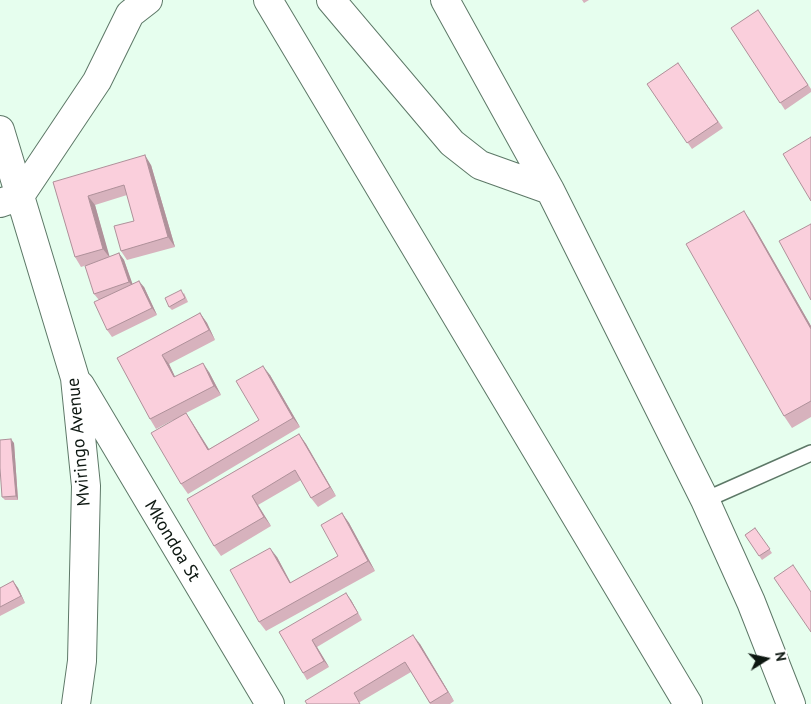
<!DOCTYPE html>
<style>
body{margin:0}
#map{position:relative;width:811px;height:704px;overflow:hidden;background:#e6feee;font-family:"PT Sans",sans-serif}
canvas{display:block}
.north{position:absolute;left:741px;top:634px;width:50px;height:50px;-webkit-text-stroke:4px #fff;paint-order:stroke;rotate:80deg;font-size:14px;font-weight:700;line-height:20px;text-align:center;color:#0d1711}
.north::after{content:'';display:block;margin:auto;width:18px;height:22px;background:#0d1711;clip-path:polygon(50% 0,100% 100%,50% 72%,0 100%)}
</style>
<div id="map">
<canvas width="811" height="704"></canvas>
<div class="north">N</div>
</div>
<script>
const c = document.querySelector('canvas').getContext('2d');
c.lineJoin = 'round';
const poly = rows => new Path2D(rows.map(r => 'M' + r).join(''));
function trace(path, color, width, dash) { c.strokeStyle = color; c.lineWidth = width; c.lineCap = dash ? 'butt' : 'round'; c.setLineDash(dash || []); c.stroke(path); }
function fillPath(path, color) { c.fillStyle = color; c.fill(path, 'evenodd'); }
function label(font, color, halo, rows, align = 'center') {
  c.font = font + ' "PT Sans",sans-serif'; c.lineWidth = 5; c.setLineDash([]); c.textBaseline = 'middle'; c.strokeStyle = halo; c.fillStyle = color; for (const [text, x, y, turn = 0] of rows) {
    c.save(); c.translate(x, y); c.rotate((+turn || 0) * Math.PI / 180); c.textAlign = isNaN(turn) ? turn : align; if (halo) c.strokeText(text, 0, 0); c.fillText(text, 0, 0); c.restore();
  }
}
const lane = poly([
 [705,500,811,453]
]);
const street = poly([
 [331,0,452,143,480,165,550,190],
 [445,0,550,190,705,500,751,602,791,704],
 [0,130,75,378,86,486,82,661,76,704],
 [0,203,20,196,97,81,130,14,148,0],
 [80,385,270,704]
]);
const highway = poly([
 [268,0,688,704]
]);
const wall = poly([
 [582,0,589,0,584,3],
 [758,10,811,89,811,92,785,110,731,28],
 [678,63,723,128,692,149,647,84],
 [151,165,175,247,127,260,121,251,134,221,127,195,95,205,109,257,119,253,124,260,132,284,144,287,157,315,112,337,107,330,99,300,94,294,87,265,81,267,75,257,53,182],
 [752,223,811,326,811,417,792,428,784,416],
 [184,293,188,302,172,310,169,307],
 [200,313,207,323,215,340,169,364,175,377,209,372,221,395,186,413,209,449,259,420,270,375,300,427,188,494,181,484,173,420,156,429,150,419,117,358],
 [299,434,306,444,336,496,318,507,311,498,301,480,258,505,271,526,221,556,214,546,187,499],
 [14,443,18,500,5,500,2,497],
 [342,513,349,523,375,571,266,631,259,622,277,557,291,583,338,556],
 [755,528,772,553,762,560,745,535],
 [13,581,18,588,25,603,0,616,0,588],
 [351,600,362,620,317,647,329,667,307,680,279,632],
 [420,644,454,701,450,704,430,704,411,672,360,702,307,704]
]);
const shadedWall = poly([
 [145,155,151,165,175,247,168,237],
 [88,196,95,205,110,258,103,249],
 [744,211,752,223,811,326,811,329],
 [119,253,124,260,134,288,129,282],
 [139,281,144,287,157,315,152,308],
 [200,313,207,323,215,340,209,330],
 [162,355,169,364,180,387,174,377],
 [203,363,209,372,221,395,214,386],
 [263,366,270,375,300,427,293,418],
 [186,413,192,422,215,459,208,450],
 [299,434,306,444,336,496,330,487],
 [11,439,14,443,18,500,16,496],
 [252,496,258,505,271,526,264,517],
 [342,513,349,523,375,571,368,561],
 [270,548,277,557,296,593,290,583],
 [13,581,18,588,25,603,21,596],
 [346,593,351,600,362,620,358,613],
 [413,635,420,644,454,701,448,692],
 [312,640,317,647,329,667,324,661]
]);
const building = poly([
 [758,10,808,85,780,103,731,28,758,10],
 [678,63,718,122,687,143,647,84,678,63],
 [811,137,811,201,783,154,811,137],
 [145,155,168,237,121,251,114,226,134,221,124,185,88,196,103,249,75,257,53,182,145,155],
 [744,211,811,329,811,401,784,416,686,244,744,211],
 [811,224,811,300,779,241,811,224],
 [119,253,129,282,94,294,85,266,119,253],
 [139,281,152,308,107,330,94,302,139,281],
 [181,290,185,298,169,307,165,298,181,290],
 [200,313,209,330,162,355,174,377,203,363,214,386,150,419,117,358,200,313],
 [263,366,293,418,181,484,151,433,186,413,208,450,259,420,236,381,263,366],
 [299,434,330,487,311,498,295,470,252,496,264,517,214,546,187,499,299,434],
 [11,439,16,496,2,497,0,468,0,440,11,439],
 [342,513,368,561,259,622,230,570,270,548,290,583,338,556,321,525,342,513],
 [755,528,770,549,759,556,745,535,755,528],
 [793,565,811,592,811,632,774,578,793,565],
 [13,581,21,596,0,607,0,588,13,581],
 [346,593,358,613,312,640,324,661,303,673,279,632,346,593],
 [413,635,448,692,430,703,405,662,354,693,360,704,307,704,305,701,413,635]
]);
const streetNames = [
 ["Mviringo Avenue",79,442,-95],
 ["Mkondoa St",172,541,59]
];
trace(lane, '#5d7867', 18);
trace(street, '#5d7867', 30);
trace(highway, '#5d7867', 30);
trace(lane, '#fff', 15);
trace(street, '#fff', 28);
trace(highway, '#fff', 28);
fillPath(wall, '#d7b2bd');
fillPath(shadedWall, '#af919a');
fillPath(building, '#facfdc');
trace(building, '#af919a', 1);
label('18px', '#0d1711', '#fff', streetNames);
</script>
